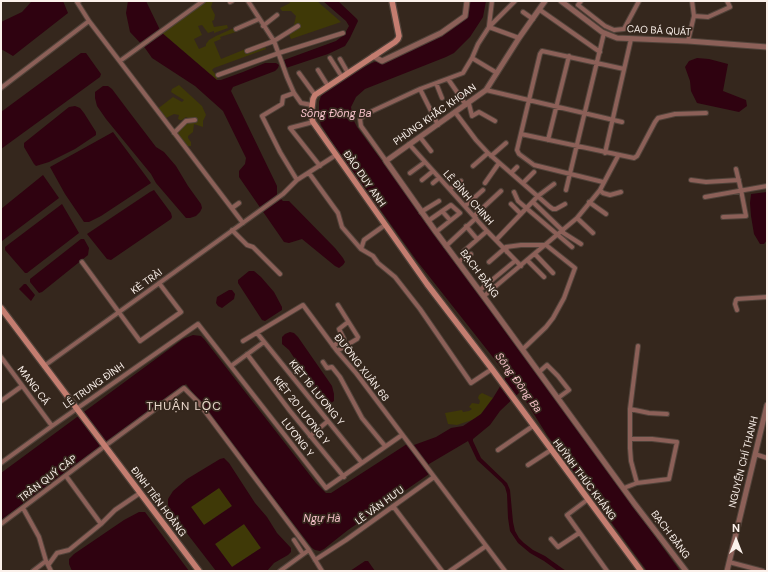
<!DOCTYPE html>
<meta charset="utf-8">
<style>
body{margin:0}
#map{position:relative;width:768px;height:572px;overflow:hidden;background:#35271d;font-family:"DM Sans",sans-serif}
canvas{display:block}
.frame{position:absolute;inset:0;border:2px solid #fbf1eb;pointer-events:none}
.north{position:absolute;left:716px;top:520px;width:40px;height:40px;-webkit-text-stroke:3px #35271d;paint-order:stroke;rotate:0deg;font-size:11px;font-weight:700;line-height:16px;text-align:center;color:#fbf1eb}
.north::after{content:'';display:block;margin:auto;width:14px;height:18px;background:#fbf1eb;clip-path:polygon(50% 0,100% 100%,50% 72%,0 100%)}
</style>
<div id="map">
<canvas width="768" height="572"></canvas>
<div class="frame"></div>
<div class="north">N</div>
</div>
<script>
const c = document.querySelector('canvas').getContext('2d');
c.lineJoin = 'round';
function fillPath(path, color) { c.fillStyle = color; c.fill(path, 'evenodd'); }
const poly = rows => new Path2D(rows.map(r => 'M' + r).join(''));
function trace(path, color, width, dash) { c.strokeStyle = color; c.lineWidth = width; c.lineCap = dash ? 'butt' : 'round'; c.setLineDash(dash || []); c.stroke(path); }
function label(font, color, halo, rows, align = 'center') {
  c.font = font + ' "DM Sans",sans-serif'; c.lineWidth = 3.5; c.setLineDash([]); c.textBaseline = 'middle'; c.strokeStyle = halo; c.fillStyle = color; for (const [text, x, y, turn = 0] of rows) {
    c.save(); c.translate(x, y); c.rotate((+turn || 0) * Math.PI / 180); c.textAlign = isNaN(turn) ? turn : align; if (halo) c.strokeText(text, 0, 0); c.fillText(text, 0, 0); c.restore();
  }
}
const green = poly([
 [205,1,213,1,211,7,215,15,214,20,212,21,214,27,227,25,228,28,214,33,214,31,208,33,202,25,198,26,202,35,194,39,199,49,206,46,206,44,209,40,216,36,234,28,236,32,220,37,221,39,214,42,221,59,263,42,266,49,214,68,212,70,217,76,217,80,161,32],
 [289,1,317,1,341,22,291,39,288,32,294,25,296,16,291,11,282,11,280,8,290,3],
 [179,85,202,106,206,115,203,121,203,127,194,124,193,132,188,136,188,138,191,142,191,146,186,146,179,139,174,138,172,134,186,123,191,122,191,120,186,117,182,120,180,120,178,119,179,115,174,114,164,119,156,110,173,97,182,102,184,100,171,92,172,89],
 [482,393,493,398,481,414,475,419,457,425,448,424,445,413,462,410,463,412,469,411,472,409,469,407,472,403,479,404,480,401,478,398,479,395],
 [220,487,232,506,204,525,191,507],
 [244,524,261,548,232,567,215,544]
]);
const water = poly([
 [32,1,63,1,68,13,13,56,1,49,1,22,22,12],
 [128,1,146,1,161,32,217,80,221,80,243,72,265,63,276,63,279,65,278,68,275,71,233,87,231,91,277,186,277,195,283,201,289,201,335,248,343,258,345,262,343,265,339,268,335,266,302,239,289,243,284,242,239,177,239,171,245,164,246,158,223,111,195,86,152,58,145,48,130,32,126,13],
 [323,1,338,1,357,19,358,21,350,38,345,46,328,54,286,68,284,60,336,41,344,35,349,26,346,21],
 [469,1,486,1,483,17,470,37,454,53,446,57,365,89,356,97,351,107,353,119,357,127,466,275,680,571,647,571,547,435,520,392,500,411,490,425,473,439,473,441,481,458,507,483,510,490,513,522,515,531,519,538,524,543,533,550,545,556,566,571,558,571,544,561,530,553,518,543,510,531,508,518,507,494,505,487,502,483,477,460,468,441,429,464,427,470,429,474,348,530,324,549,320,551,315,550,312,548,186,384,83,459,1,520,1,473,183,339,193,335,201,336,204,339,316,483,326,493,331,493,407,444,414,445,436,437,451,428,463,426,481,414,493,398,507,375,417,261,334,145,321,125,319,118,319,102,321,96,327,90,360,69,372,63,408,49,458,23,466,11],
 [81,53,86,53,101,74,100,77,1,149,1,112],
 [697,58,709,59,728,64,723,91,746,100,747,106,739,112,697,103,691,91,690,81,685,67,689,61],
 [103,86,108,86,112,89,127,109,156,147,164,152,176,166,188,186,201,204,202,208,200,212,196,216,190,218,186,218,156,183,151,174,106,119,97,106,95,98,95,92],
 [75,106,80,108,84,113,96,132,96,135,75,149,49,162,36,166,34,164,24,147,24,143,69,107],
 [113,132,151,183,101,216,89,222,84,222,65,194,50,167],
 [43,175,59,198,2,241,1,209],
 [154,190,171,213,172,217,171,219,111,260,107,259,87,234,150,192],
 [767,192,767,240,764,244,760,244,754,234,751,216,750,203,751,194],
 [62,204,79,233,27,273,25,273,5,250,5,247],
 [81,239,84,239,89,248,88,255,42,292,39,293,30,282,30,279],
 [249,271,254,271,261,277,274,292,282,307,282,310,265,321,262,320,238,283,238,280],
 [24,284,26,284,35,295,31,301,19,289],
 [229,290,232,290,235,294,234,299,222,308,218,306,216,303,217,297],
 [290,332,294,333,298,337,332,386,334,394,334,401,331,403,327,403,324,399,312,385,289,350,282,344,282,337,285,334],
 [224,458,229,463,255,503,267,517,277,533,291,548,291,552,288,555,274,563,267,571,216,571,172,514,168,505,168,499,173,491,187,479,220,459],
 [219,488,232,506,204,525,191,507],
 [244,524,261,548,232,567,215,544],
 [139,512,145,512,189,571,72,571,69,564,69,559,74,554,124,520],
 [365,561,368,561,375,571,350,571]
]);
const minor = poly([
 [79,1,77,2,89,21,243,223],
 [248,1,274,41,287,77,294,93,301,103,312,105],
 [581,1,578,5,605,26,614,30,624,29,639,1],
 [230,2,232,1],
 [540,10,600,52],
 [523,12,533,19],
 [694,16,708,17,730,7,727,1],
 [263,26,277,15],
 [489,26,492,1],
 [489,27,519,38],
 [236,29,259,19],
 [688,41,694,16,692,1],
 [247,51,274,41,298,26],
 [330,58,342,77],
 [472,58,497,73],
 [340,59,348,73],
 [120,61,203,1],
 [318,70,328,86],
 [299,73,315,95],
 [218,75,279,53,343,33],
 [448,79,466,105],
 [436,83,442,98],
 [1,88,89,21],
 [420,89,438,125],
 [486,90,622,122],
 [294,93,283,97,282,104,262,116,280,152,297,180],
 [469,104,472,116,479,112,495,121],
 [455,112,476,140,488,153,550,207,553,209,556,209,565,204],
 [313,122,290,128,320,166],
 [174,133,186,121,195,120],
 [521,134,634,158,637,156,655,122,658,118,675,114,706,113],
 [420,137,431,151],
 [548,140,569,56],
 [409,144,487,231,521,266],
 [605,153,631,39],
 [491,156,506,143],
 [386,161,361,126,360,119,366,114,420,89,463,73,472,58,478,44,489,27,515,1],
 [473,166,488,153],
 [309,173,338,213,342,227,361,249,373,256,378,263,395,277,420,309,471,383,492,369],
 [410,173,425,162],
 [511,173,517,167],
 [422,180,433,171],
 [691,180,706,182,739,180],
 [603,182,534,165,519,154,517,150,540,54,542,51,624,69],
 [433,183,439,178],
 [485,183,499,163],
 [523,183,534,172],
 [450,189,461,181],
 [566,190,604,33],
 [600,190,603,193,610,195,621,192],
 [514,192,518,201,572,247],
 [705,197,767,186],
 [533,202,563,231],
 [589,202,606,214],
 [511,204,521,214],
 [465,206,483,190],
 [232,208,239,203],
 [442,211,450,220],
 [421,212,439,201],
 [474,216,501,191],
 [723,217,746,216,741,190,736,169],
 [577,218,593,233],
 [428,221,451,205,460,213,436,232],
 [466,226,477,239],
 [232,230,247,245,253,247,280,274],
 [562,232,581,244],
 [496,240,538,196,554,184],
 [446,246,476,218],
 [361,249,364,240,385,225],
 [464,251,487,231],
 [507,252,506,247,521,245,546,245,575,268,564,298,553,318,546,327,523,349],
 [535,254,553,273],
 [527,260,544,277],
 [82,262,140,341,181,312,159,283],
 [458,262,471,254],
 [489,262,504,249],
 [480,290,515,261],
 [484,296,577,218,600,190,618,156],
 [737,310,735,304,736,300,737,299,767,297],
 [257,333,362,463],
 [243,341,303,305,337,351,356,373,505,571],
 [333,346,344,339,339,329,348,322],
 [337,351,357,339,358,337,338,305],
 [247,354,290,411,344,477],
 [1,357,52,426],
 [323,362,327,368,332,367,340,377,362,418,385,446],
 [44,366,283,194,297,180,336,155],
 [231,366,264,342],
 [539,372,547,365,558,376,569,390,558,398],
 [1,401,22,386],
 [630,409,649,413,667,414],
 [310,436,328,421],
 [498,450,533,426],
 [755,454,767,458],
 [1,463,52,426,198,324,326,488,402,435],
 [528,465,551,450],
 [66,476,101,524],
 [637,483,631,461,630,448,630,409,638,346],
 [624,488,637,483,669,479,677,442,652,439,630,439],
 [587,500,567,515,607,571],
 [393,506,442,571],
 [23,508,39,537,46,561,51,571],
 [1,524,105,446,184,388,198,402,309,550,322,571],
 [551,539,558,547,579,533],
 [294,540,303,554],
 [315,560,346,540,434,477],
 [729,562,763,571],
 [49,564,57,553,69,550,101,524,115,510,140,493],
 [33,571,46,561],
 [280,571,309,550],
 [450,571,486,546]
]);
const tertiary = poly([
 [545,1,519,38,486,90,386,161,436,232,490,305,634,503,686,571],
 [561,1,602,32,617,38,688,41,767,47],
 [373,56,382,61,441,33,465,16,467,1],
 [727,571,767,405]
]);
const secondary = poly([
 [392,1,399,36,398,39,395,42,315,95,313,99,311,115,313,122,427,284,492,369,641,571],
 [1,308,199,571]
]);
const streetNames = [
 ["CAO BÁ QUÁT",659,31,3],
 ["PHÙNG KHẮC KHOAN",435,115,-35],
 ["ĐÀO DUY ANH",364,179,55],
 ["LÊ ĐÌNH CHINH",468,198,48],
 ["BẠCH ĐẰNG",479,274,53],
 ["KẺ TRÀI",147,282,-36],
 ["ĐƯỜNG XUÂN 68",361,368,52],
 ["MANG CÁ",33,386,53],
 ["LÊ TRUNG ĐÌNH",94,386,-35],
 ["KIỆT 16 LƯƠNG Y",316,393,51],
 ["KIỆT 20 LƯƠNG Y",301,411,52],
 ["LƯƠNG Y",297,438,52],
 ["NGUYỄN CHÍ THANH",744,462,-76],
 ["TRẦN QUÝ CÁP",48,479,-37],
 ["HUỲNH THÚC KHÁNG",584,480,53],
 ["ĐINH TIÊN HOÀNG",158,502,53],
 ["LÊ VĂN HƯU",380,506,-36],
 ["BẠCH ĐẰNG",670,535,53]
];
const waterNames = [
 ["Sông Đông Ba",336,114],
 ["Sông Đông Ba",518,383,54],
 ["Ngự Hà",322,519]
];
const quarterNames = [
 ["THUẬN LỘC",184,407]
];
fillPath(green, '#3f3907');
fillPath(water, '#2f0210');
trace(minor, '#51433a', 6);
trace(tertiary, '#51433a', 7);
trace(secondary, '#51433a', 8);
trace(minor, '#8c6058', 4);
trace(tertiary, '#8c6058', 5);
trace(secondary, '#c47d70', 5.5);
label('10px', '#fbf1eb', '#35271d', streetNames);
label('italic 11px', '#f6c1c9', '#35271d', waterNames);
c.letterSpacing = '1px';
label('12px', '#ebd8cc', '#35271d', quarterNames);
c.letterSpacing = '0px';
</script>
